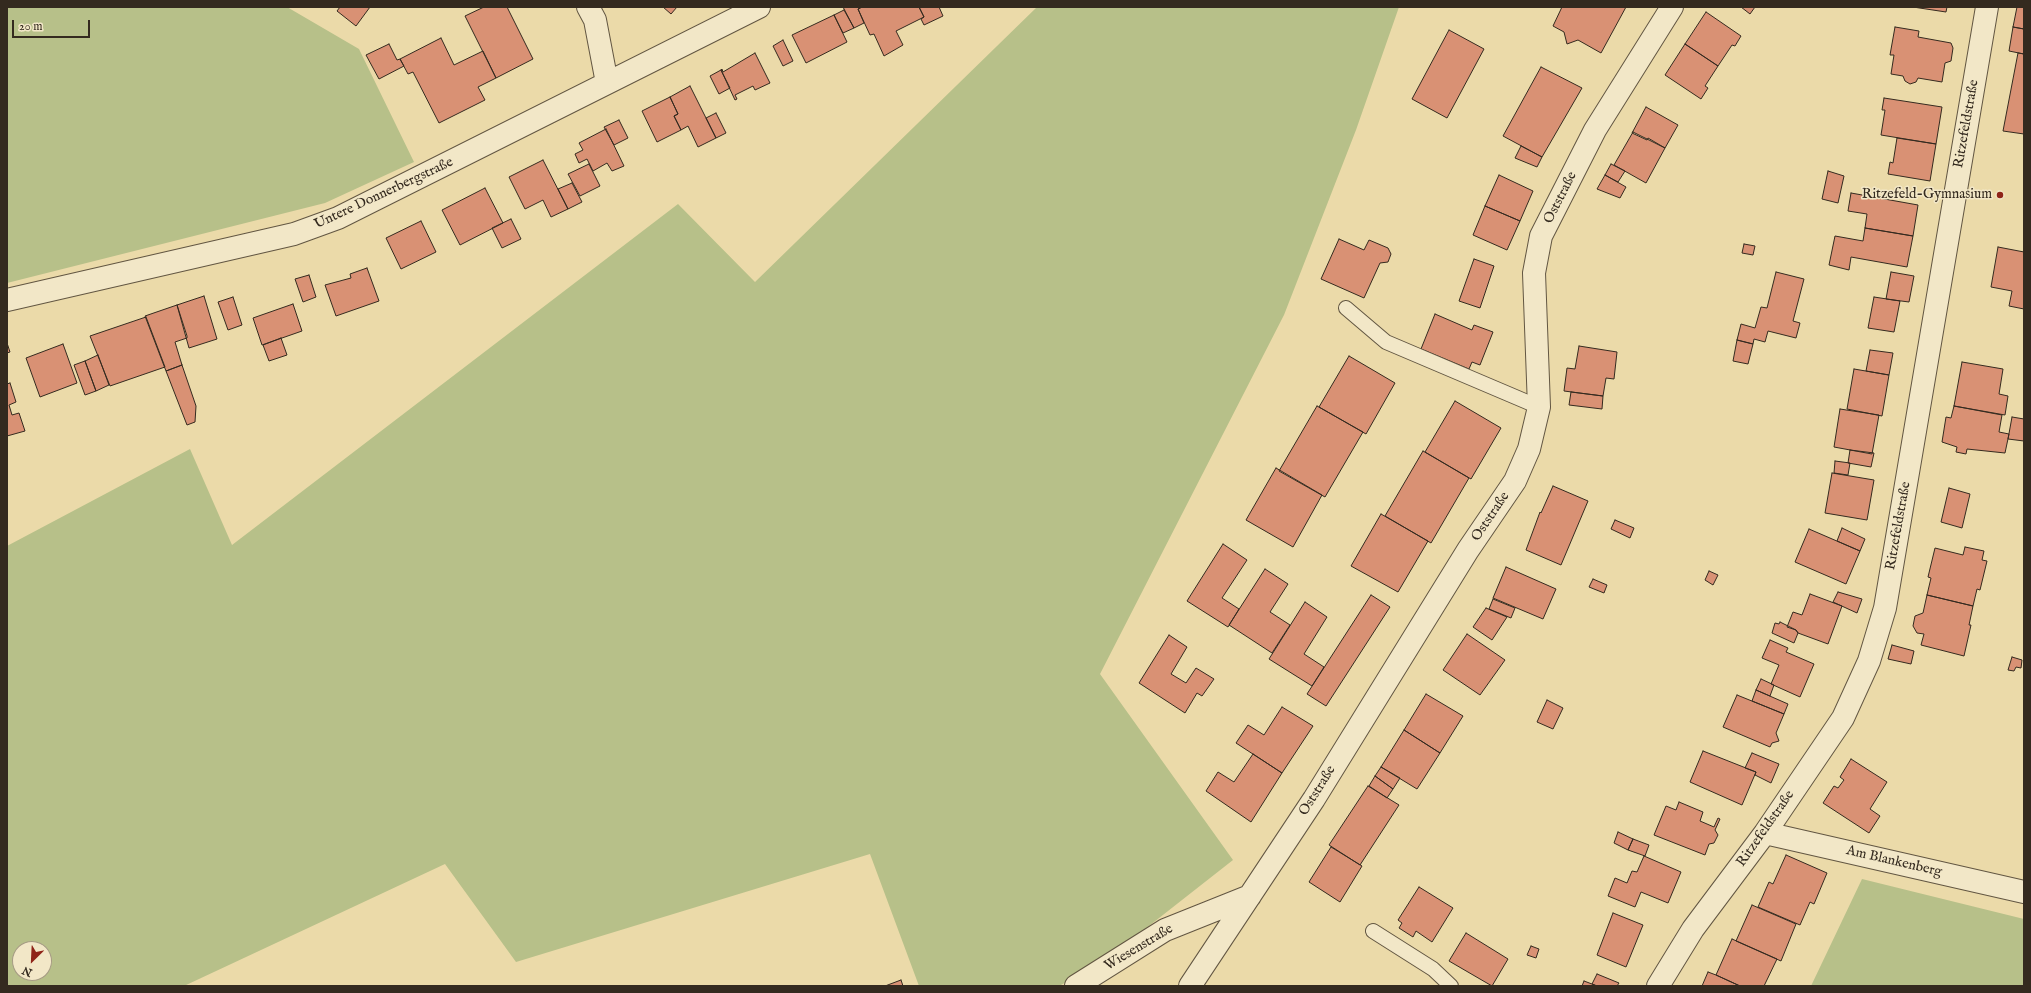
<!DOCTYPE html>
<meta charset="utf-8">
<style>
body{margin:0}
#map{position:relative;width:2031px;height:993px;overflow:hidden;background:#ebdaa9;font-family:"IM FELL English",serif}
canvas{display:block}
.frame{position:absolute;inset:0;border:8px solid #342a1f;pointer-events:none}
.north{position:absolute;left:12px;top:941px;width:40px;height:40px;box-sizing:border-box;background:#f2e7c7;border:1px solid #a69b84;border-radius:50%;rotate:204deg;font-size:11px;font-weight:700;line-height:16px;text-align:center;color:#342a1f}
.north::after{content:'';display:block;margin:auto;width:14px;height:18px;background:#8f2418;clip-path:polygon(50% 0,100% 100%,50% 72%,0 100%)}
.scale{position:absolute;left:12px;top:20px;width:78px;height:18px;box-sizing:border-box;border:2px solid #342a1f;border-top:0;padding-left:5px;font-size:12px;line-height:14px;white-space:nowrap;color:#342a1f;-webkit-text-stroke:3px #f2e7c7;paint-order:stroke}
</style>
<div id="map">
<canvas width="2031" height="993"></canvas>
<div class="frame"></div>
<div class="north">N</div>
<div class="scale">20 m</div>
</div>
<script>
const c = document.querySelector('canvas').getContext('2d');
c.lineJoin = 'round';
function fillPath(path, color) { c.fillStyle = color; c.fill(path, 'evenodd'); }
const poly = rows => new Path2D(rows.map(r => 'M' + r).join(''));
function trace(path, color, width, dash) { c.strokeStyle = color; c.lineWidth = width; c.lineCap = dash ? 'butt' : 'round'; c.setLineDash(dash || []); c.stroke(path); }
function label(font, color, halo, rows, align = 'center') {
  c.font = font + ' "IM FELL English",serif'; c.lineWidth = 3; c.setLineDash([]); c.textBaseline = 'middle'; c.strokeStyle = halo; c.fillStyle = color; for (const [text, x, y, turn = 0] of rows) {
    c.save(); c.translate(x, y); c.rotate((+turn || 0) * Math.PI / 180); c.textAlign = isNaN(turn) ? turn : align; if (halo) c.strokeText(text, 0, 0); c.fillText(text, 0, 0); c.restore();
  }
}
const green = poly([
 [7,7,287,7,359,49,414,162,325,203,7,283],
 [1037,7,1399,7,1356,130,1284,315,1100,674,1233,860,1103,962,1059,986,919,986,870,854,516,962,445,864,184,986,7,986,7,546,190,449,232,545,678,204,755,282],
 [20,949,44,949,44,973,20,973],
 [1862,879,2024,919,2024,986,1811,986]
]);
const building = poly([
 [340,7,370,7,356,26,337,11,340,7],
 [484,7,507,7,533,59,496,78,465,16,484,7],
 [663,7,677,7,671,14,663,7],
 [843,7,862,7,858,9,864,23,854,28,843,7],
 [862,7,919,7,924,17,896,31,903,45,884,56,874,34,870,35,858,9,862,7],
 [919,7,939,7,943,16,924,25,921,19,924,17,919,7],
 [1562,7,1626,7,1601,53,1578,40,1567,44,1564,32,1553,26,1562,7],
 [1741,7,1755,7,1750,14,1741,7],
 [1913,7,1947,7,1946,12,1913,7],
 [2017,7,2024,7,2024,29,2013,27,2017,7],
 [844,10,854,28,843,33,834,15,844,10],
 [1706,12,1741,36,1735,46,1732,45,1718,66,1685,44,1706,12],
 [834,15,847,42,806,63,792,35,834,15],
 [1895,27,1919,31,1918,37,1951,43,1953,48,1951,61,1945,63,1942,82,1918,78,1916,82,1910,84,1905,81,1903,76,1891,74,1894,55,1890,55,1895,27],
 [2013,27,2024,29,2024,54,2009,51,2013,27],
 [1449,30,1484,49,1447,118,1412,99,1449,30],
 [441,38,454,65,483,51,496,78,478,87,485,100,439,123,413,72,408,74,400,59,441,38],
 [783,40,793,61,783,66,773,46,783,40],
 [389,44,397,60,400,59,404,66,379,79,366,55,389,44],
 [1685,44,1718,66,1705,86,1708,88,1701,99,1665,75,1685,44],
 [755,53,770,83,755,90,753,86,735,95,737,99,735,100,721,70,722,69,723,72,755,53],
 [2018,53,2024,54,2024,134,2003,131,2018,53],
 [1541,67,1582,88,1542,157,1503,136,1541,67],
 [721,70,730,88,719,94,710,76,721,70],
 [690,86,716,138,698,147,688,126,681,130,674,116,678,114,670,97,690,86],
 [670,97,678,114,674,116,681,130,657,142,642,111,670,97],
 [1884,98,1942,107,1936,144,1881,135,1885,110,1882,110,1884,98],
 [1646,107,1678,125,1665,148,1648,138,1647,140,1632,133,1646,107],
 [716,113,726,133,716,138,706,118,716,113],
 [619,120,628,138,614,145,604,127,619,120],
 [606,129,624,166,612,171,607,163,593,171,587,159,579,163,575,154,583,150,579,143,606,129],
 [1633,132,1665,148,1646,183,1614,165,1633,132],
 [1897,138,1936,144,1930,181,1888,174,1890,162,1893,163,1897,138],
 [1521,146,1542,157,1537,167,1515,158,1521,146],
 [543,160,568,209,551,217,543,200,525,209,509,177,543,160],
 [589,164,600,186,580,196,568,174,589,164],
 [1611,164,1625,171,1618,182,1605,175,1611,164],
 [1828,171,1844,176,1838,203,1822,199,1828,171],
 [1499,175,1533,191,1520,221,1485,206,1499,175],
 [1605,175,1626,187,1620,198,1597,189,1605,175],
 [572,183,582,202,568,209,558,189,572,183],
 [485,188,503,223,460,245,442,210,485,188],
 [1851,193,1918,205,1913,236,1865,228,1867,214,1848,211,1851,193],
 [1485,206,1520,221,1507,250,1473,235,1485,206],
 [511,219,521,239,502,248,492,228,511,219],
 [421,221,436,252,401,269,386,238,421,221],
 [1865,228,1913,236,1907,267,1851,257,1849,270,1829,265,1835,236,1863,241,1865,228],
 [1339,239,1364,250,1369,240,1388,248,1391,254,1388,262,1380,263,1364,298,1321,279,1339,239],
 [1744,244,1755,246,1753,255,1742,253,1744,244],
 [1998,247,2024,252,2024,309,2009,306,2012,291,1991,287,1998,247],
 [1474,259,1494,266,1480,308,1459,301,1474,259],
 [367,268,379,301,336,316,325,285,351,278,350,274,367,268],
 [1776,272,1804,279,1793,321,1800,323,1796,338,1768,331,1765,342,1754,339,1753,344,1737,340,1741,324,1755,328,1761,307,1767,308,1776,272],
 [1891,272,1914,276,1909,302,1886,299,1891,272],
 [309,275,316,297,303,302,295,279,309,275],
 [204,296,217,339,189,348,177,305,204,296],
 [233,297,242,325,228,330,218,302,233,297],
 [1874,297,1900,301,1894,332,1868,328,1874,297],
 [293,304,302,331,262,345,253,318,293,304],
 [177,305,187,336,187,338,175,342,182,365,166,371,145,316,177,305],
 [1435,314,1472,330,1474,325,1493,332,1480,365,1472,362,1469,369,1421,349,1435,314],
 [146,317,165,367,110,386,90,336,146,317],
 [281,338,287,355,269,361,263,345,281,338],
 [1737,340,1753,344,1748,364,1733,361,1737,340],
 [7,343,10,352,7,353,7,343],
 [63,344,77,383,40,397,26,358,63,344],
 [1579,346,1617,352,1614,379,1606,378,1603,396,1564,391,1567,368,1575,369,1579,346],
 [1870,350,1893,353,1889,375,1866,371,1870,350],
 [98,355,109,385,96,391,85,361,98,355],
 [1349,356,1395,383,1366,434,1319,407,1349,356],
 [85,361,96,391,85,395,74,365,85,361],
 [1962,362,2003,369,1999,394,2008,396,2005,415,1954,406,1962,362],
 [182,365,196,406,195,422,187,425,166,371,182,365],
 [1854,369,1889,375,1882,416,1847,409,1854,369],
 [10,383,16,402,9,405,12,415,19,413,25,431,7,436,7,384,10,383],
 [1571,392,1603,396,1602,409,1569,405,1571,392],
 [1455,401,1501,428,1471,479,1425,452,1455,401],
 [1317,406,1363,432,1325,497,1279,471,1317,406],
 [1954,406,2002,415,1999,432,2009,434,2005,453,1967,449,1966,454,1956,452,1957,447,1942,442,1946,417,1951,418,1954,406],
 [1840,409,1879,415,1872,454,1834,447,1840,409],
 [2012,417,2024,419,2024,441,2008,439,2012,417],
 [1850,450,1874,453,1871,467,1848,463,1850,450],
 [1423,451,1469,478,1431,543,1385,516,1423,451],
 [1835,461,1850,463,1848,475,1834,473,1835,461],
 [1276,468,1322,495,1293,547,1246,520,1276,468],
 [1832,473,1874,480,1867,520,1825,513,1832,473],
 [1553,486,1588,501,1561,565,1526,550,1540,512,1541,513,1553,486],
 [1949,488,1970,494,1962,528,1941,522,1949,488],
 [1381,514,1428,541,1398,592,1351,566,1381,514],
 [1615,520,1634,528,1630,538,1611,529,1615,520],
 [1842,528,1865,539,1860,551,1837,541,1842,528],
 [1809,529,1860,551,1846,584,1795,562,1809,529],
 [1223,544,1247,560,1222,598,1239,609,1228,627,1187,601,1223,544],
 [1965,547,1984,551,1982,560,1987,561,1980,590,1977,589,1973,606,1927,595,1931,578,1928,577,1935,548,1963,555,1965,547],
 [1506,567,1556,589,1543,619,1493,598,1506,567],
 [1265,569,1288,584,1270,612,1290,625,1272,653,1229,625,1265,569],
 [1709,571,1718,575,1713,585,1705,580,1709,571],
 [1593,579,1607,585,1604,593,1589,587,1593,579],
 [1838,592,1862,599,1857,613,1833,602,1838,592],
 [1810,594,1842,606,1828,644,1798,633,1796,630,1787,627,1793,612,1802,615,1810,594],
 [1371,595,1390,607,1326,706,1307,694,1371,595],
 [1927,595,1973,606,1969,625,1971,625,1964,656,1921,645,1924,634,1917,633,1913,626,1915,616,1923,613,1927,595],
 [1493,599,1515,608,1511,618,1489,609,1493,599],
 [1305,602,1327,617,1304,654,1324,667,1312,686,1269,659,1305,602],
 [1486,608,1507,617,1492,640,1473,627,1486,608],
 [1780,622,1796,630,1798,633,1794,643,1772,633,1775,623,1779,624,1780,622],
 [1467,634,1505,660,1480,695,1443,670,1467,634],
 [1169,635,1187,647,1171,674,1186,683,1196,668,1214,679,1202,696,1197,693,1185,713,1139,683,1169,635],
 [1770,640,1788,648,1786,652,1814,664,1800,697,1771,684,1779,665,1762,658,1770,640],
 [1892,645,1914,651,1911,664,1888,659,1892,645],
 [2012,657,2022,660,2021,668,2016,667,2014,671,2008,670,2012,657],
 [1761,679,1774,685,1770,696,1756,690,1761,679],
 [1756,690,1788,704,1784,714,1752,701,1756,690],
 [1426,694,1463,716,1440,753,1404,730,1426,694],
 [1737,695,1784,714,1776,733,1779,741,1772,743,1770,747,1723,727,1737,695],
 [1547,700,1563,708,1553,729,1537,722,1547,700],
 [1282,707,1313,726,1282,773,1236,743,1248,725,1264,735,1282,707],
 [1404,730,1440,753,1417,789,1381,767,1404,730],
 [1703,751,1756,772,1742,805,1690,782,1703,751],
 [1752,753,1779,764,1771,783,1755,775,1756,772,1745,768,1752,753],
 [1253,754,1282,773,1251,822,1206,791,1218,772,1234,782,1253,754],
 [1851,759,1887,782,1870,809,1880,816,1869,833,1823,803,1834,786,1838,788,1844,780,1840,777,1851,759],
 [1381,767,1400,778,1393,789,1375,776,1381,767],
 [1375,776,1393,789,1387,798,1369,786,1375,776],
 [1368,786,1399,805,1360,865,1329,845,1368,786],
 [1679,802,1703,812,1700,821,1714,827,1718,818,1720,819,1715,830,1718,835,1714,843,1709,844,1705,855,1654,835,1666,806,1676,810,1679,802],
 [1618,832,1633,839,1628,850,1614,843,1618,832],
 [1633,839,1649,845,1645,856,1628,850,1633,839],
 [1331,847,1362,866,1340,902,1309,882,1331,847],
 [1786,855,1827,873,1814,904,1810,902,1800,925,1758,907,1769,882,1773,884,1786,855],
 [1644,856,1681,872,1668,903,1641,892,1635,907,1608,896,1615,878,1627,883,1632,871,1637,872,1644,856],
 [1419,887,1453,908,1432,942,1416,931,1413,937,1399,928,1402,923,1398,920,1419,887],
 [1752,905,1796,924,1781,961,1736,941,1752,905],
 [1613,913,1643,925,1626,967,1597,955,1613,913],
 [1466,933,1508,959,1492,986,1449,961,1466,933],
 [1732,939,1777,959,1764,986,1740,986,1716,975,1732,939],
 [1531,946,1539,949,1536,958,1527,955,1531,946],
 [1708,972,1716,975,1740,986,1702,986,1708,972],
 [1597,974,1619,983,1617,986,1597,986,1592,984,1597,974],
 [901,980,903,986,885,986,901,980],
 [1584,981,1592,984,1597,986,1582,986,1584,981]
]);
const lane = poly([
 [1346,308,1386,342,1539,407],
 [1373,931,1433,969,1451,986]
]);
const street = poly([
 [588,7,595,20,607,83],
 [7,300,294,234,338,218,759,7],
 [1765,833,2024,892],
 [1076,986,1165,930,1250,896],
 [1190,986,1314,799,1468,550,1515,481,1529,449,1539,407,1534,273,1541,236,1595,130,1672,7],
 [1658,986,1693,929,1765,833,1843,718,1869,661,1885,608,1987,7]
]);
const markers = [
 [2000,195,4,"#8f2418"]
];
const streetNames = [
 ["Ritzefeldstraße",1967,124,-80],
 ["Untere Donnerbergstraße",384,194,-25],
 ["Oststraße",1561,198,-63],
 ["Oststraße",1491,517,-56],
 ["Ritzefeldstraße",1899,526,-80],
 ["Oststraße",1318,791,-58],
 ["Ritzefeldstraße",1766,829,-55],
 ["Am Blankenberg",1894,862,13],
 ["Wiesenstraße",1139,948,-31]
];
const poiNames = [
 ["Ritzefeld-Gymnasium",1992,195]
];
fillPath(green, '#b7c089');
fillPath(building, '#d99174');
trace(building, '#342a1f', 1);
trace(lane, '#625642', 16);
trace(street, '#625642', 24);
trace(lane, '#f2e7c7', 14);
trace(street, '#f2e7c7', 22);
for (const [x, y, r, color] of markers) { const dot = new Path2D(); dot.arc(x, y, r, 0, 2 * Math.PI); c.fillStyle = color; c.fill(dot); trace(dot, '#f2e7c7', 1.5); }
label('14px', '#342a1f', '#f2e7c7', streetNames);
label('14px', '#342a1f', '#f2e7c7', poiNames, 'right');
</script>
